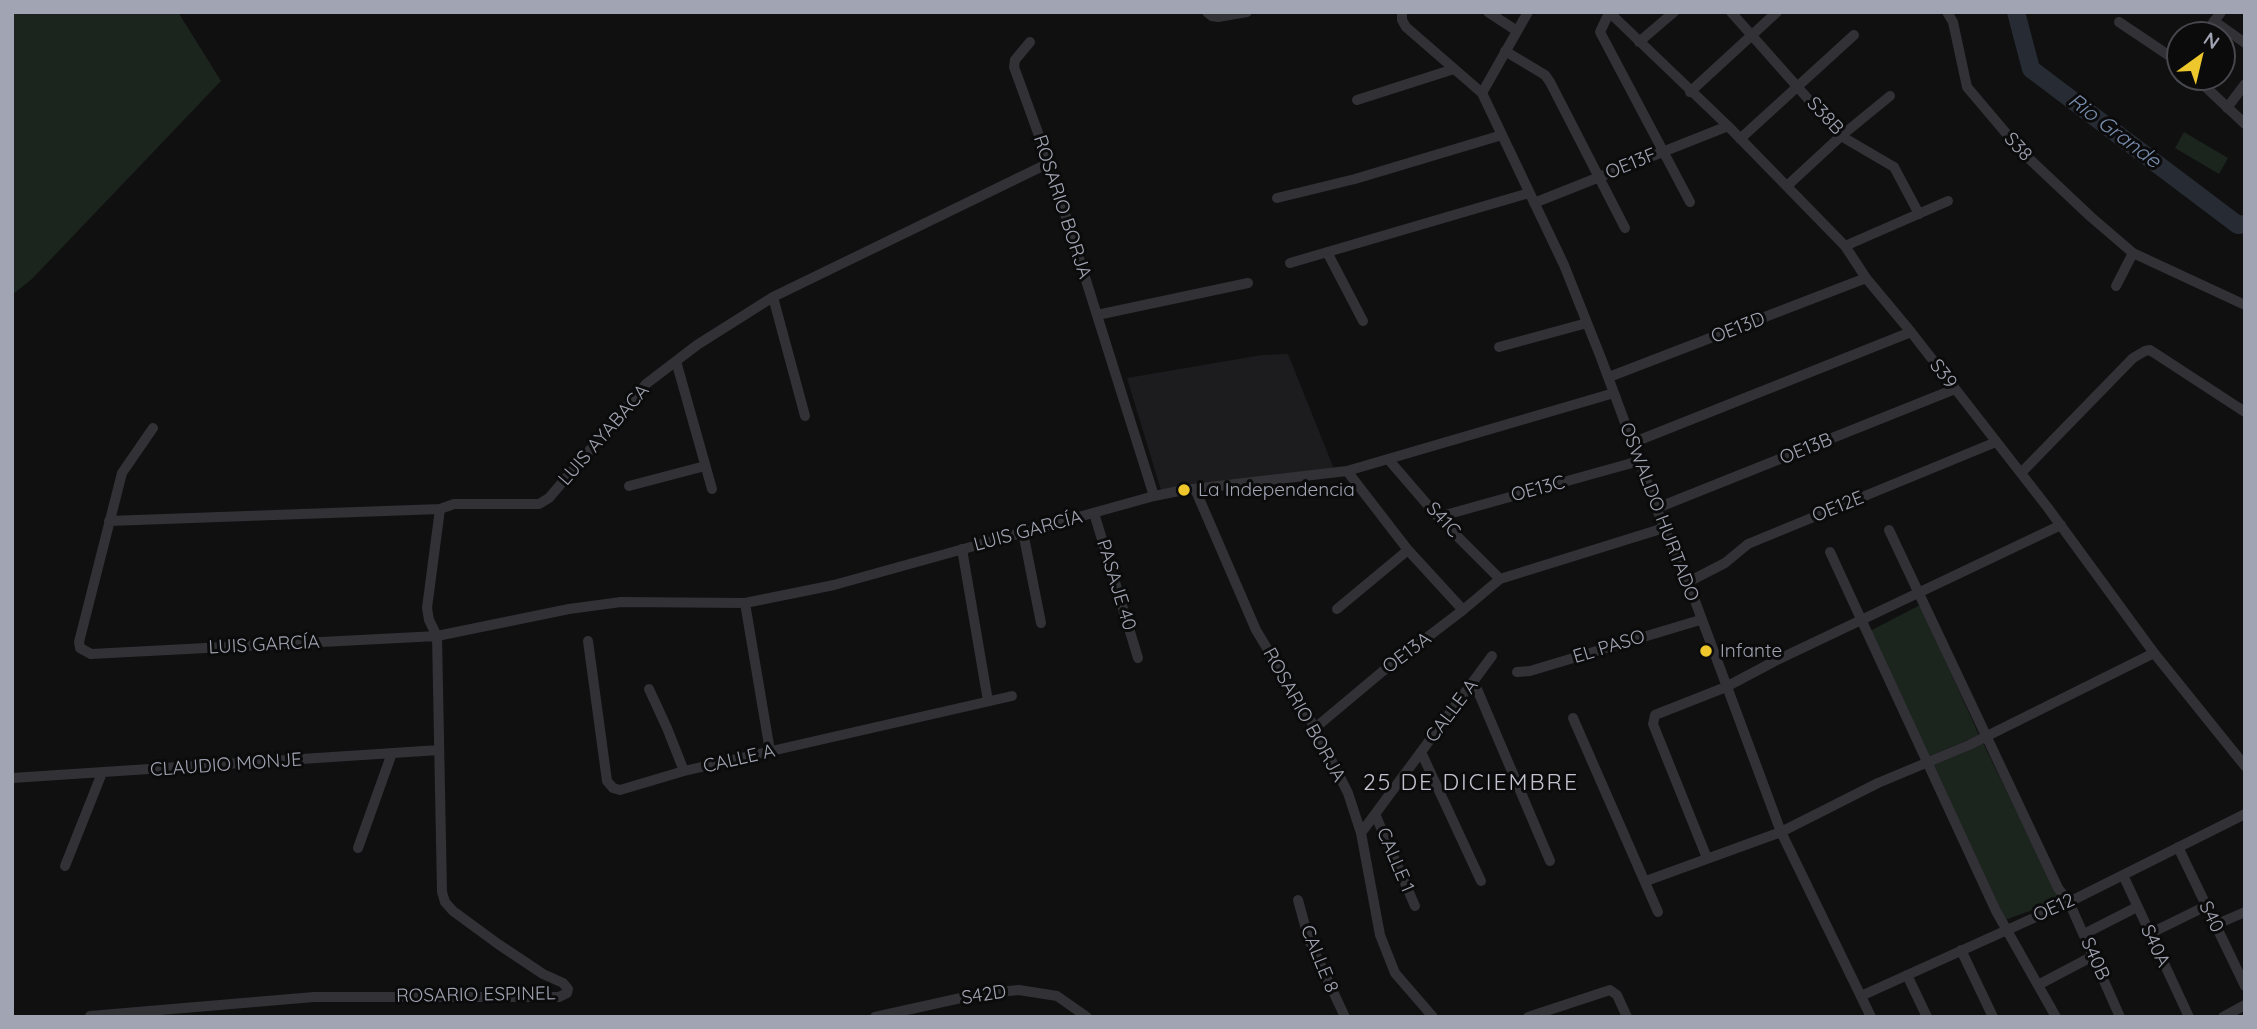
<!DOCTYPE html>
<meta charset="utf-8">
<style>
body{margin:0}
#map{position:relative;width:2257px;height:1029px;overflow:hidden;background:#101011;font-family:Quicksand,sans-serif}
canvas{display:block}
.frame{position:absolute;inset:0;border:14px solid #a1a4b2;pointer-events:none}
.north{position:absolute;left:2166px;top:21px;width:70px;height:70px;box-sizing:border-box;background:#0b0b0c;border:2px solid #47484e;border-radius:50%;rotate:34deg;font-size:19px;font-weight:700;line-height:28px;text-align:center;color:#a1a4b2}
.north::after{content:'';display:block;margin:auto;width:24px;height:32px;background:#edc72b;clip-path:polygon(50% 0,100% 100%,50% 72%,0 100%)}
</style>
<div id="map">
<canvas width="2257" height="1029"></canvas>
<div class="frame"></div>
<div class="north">N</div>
</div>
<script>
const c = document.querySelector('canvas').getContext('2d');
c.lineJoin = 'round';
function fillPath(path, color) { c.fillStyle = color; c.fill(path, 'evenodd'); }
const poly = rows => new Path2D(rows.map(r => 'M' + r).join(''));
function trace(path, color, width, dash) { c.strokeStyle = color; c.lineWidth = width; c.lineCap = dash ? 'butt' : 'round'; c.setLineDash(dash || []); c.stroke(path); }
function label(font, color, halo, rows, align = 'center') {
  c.font = font + ' Quicksand,sans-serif'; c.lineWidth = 6; c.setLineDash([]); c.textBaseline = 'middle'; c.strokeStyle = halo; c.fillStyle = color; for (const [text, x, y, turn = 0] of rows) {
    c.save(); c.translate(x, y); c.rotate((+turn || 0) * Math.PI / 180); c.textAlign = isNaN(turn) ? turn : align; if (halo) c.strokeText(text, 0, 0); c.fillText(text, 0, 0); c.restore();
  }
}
const built = poly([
 [1288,354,1334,469,1161,490,1127,378,1262,355]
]);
const green = poly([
 [12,12,178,12,221,81,32,279,12,295],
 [2184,132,2228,158,2219,174,2175,148],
 [1920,605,1979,735,1928,757,1870,631],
 [1983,743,2060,900,2005,920,1933,765]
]);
const river = poly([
 [2016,12,2031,69,2238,225,2245,224]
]);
const street = poly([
 [1207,12,1212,16,1218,17,1247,12],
 [1402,12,1402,20,1406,27,1482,93],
 [1488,12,1517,31],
 [1528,12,1482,93,1564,265,1601,358,1664,528,1688,582,1781,832,1871,1017],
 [1609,12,1728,126,1845,246,1866,278,1911,332,2048,508,2154,653,2245,766],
 [1731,12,1841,136,1894,167,1919,214],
 [1947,12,1953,22,1967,87,2022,152,2091,217,2133,253,2245,305],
 [1609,13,1600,32,1690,202],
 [2214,21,2245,43],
 [2119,22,2180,63],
 [2204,35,2221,12],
 [1030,42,1015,60,1014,67,1049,163,1154,496],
 [1639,42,1674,12],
 [1505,51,1545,75,1550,82,1625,228],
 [2195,77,2245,124],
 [1690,92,1777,12],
 [1357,100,1454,69],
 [2227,108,2245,84],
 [1740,139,1854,35],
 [1788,185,1841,136,1890,96],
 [1277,198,1355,179,1502,135],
 [1534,203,1728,126],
 [1845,246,1948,201],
 [1327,252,1363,321],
 [1290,263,1529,193],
 [2116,286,2133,253],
 [773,297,805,416],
 [1097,315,1248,283],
 [1499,347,1587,323],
 [676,361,712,489],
 [1609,377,1866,278],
 [1632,443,1911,332],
 [1388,459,1438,517,1500,579],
 [1347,471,1408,550,1463,610],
 [2021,473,2133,358,2145,351,2150,350,2245,412],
 [629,486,705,466],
 [1195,489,1256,630,1315,728,1348,793,1361,833,1380,935,1395,973,1433,1017],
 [1657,508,1955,389],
 [440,509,427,608,429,620,437,636,569,609,621,602,745,603,834,585,1154,496,1184,490,1347,471,1614,393],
 [1094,513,1138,658],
 [1438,517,1639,461],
 [109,521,440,509,454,504,539,504,549,498,646,384,697,345,773,297,1049,163],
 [1889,530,2058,888,2069,902,2120,1017],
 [1023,532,1041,623],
 [962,549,988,701],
 [1830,552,1996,911,2056,1017],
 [1688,582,1725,563,1748,544,1996,442],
 [745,603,770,751],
 [1337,609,1408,550],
 [588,641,607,781,613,788,620,790,684,771,1012,696],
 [1517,672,1530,671,1700,620],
 [1474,682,1550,861],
 [649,689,667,728,684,771],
 [1573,718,1658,912],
 [1315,728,1383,671,1463,610,1500,579,1664,528],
 [1421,752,1481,881],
 [12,778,439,750],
 [1375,814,1415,906],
 [1361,833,1492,656],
 [2178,847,2245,986],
 [358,848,392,753],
 [1707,858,1653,724,1655,715,1726,687,1775,661,2061,525],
 [65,866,102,773],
 [2123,875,2189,1017],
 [1646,881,1781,832,1878,783,1969,745,2154,653],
 [1298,900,1309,940,1345,1017],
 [2215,925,2245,912],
 [2084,934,2137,907],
 [2149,934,2206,906],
 [1961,950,1993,1017],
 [1907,975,1927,1017],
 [2038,985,2093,956],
 [1861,996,2069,902,2245,814],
 [90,1016,314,997,559,997,567,993,568,989,563,983,543,974,498,944,453,911,445,902,442,892,437,636,91,654,80,648,79,642,122,473,153,428],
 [875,1017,979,994,1019,990,1057,996,1087,1017],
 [1528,1017,1610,990,1617,995,1627,1017],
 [2223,1017,2245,1005]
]);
const markers = [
 [1184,490,7,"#edc72b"],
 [1706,651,7,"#edc72b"]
];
const streetNames = [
 ["S38B",1825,116,47],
 ["S38",2018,147,47],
 ["OE13F",1631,164,-22],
 ["ROSARIO BORJA",1062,207,72],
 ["OE13D",1738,328,-21],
 ["S39",1943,374,52],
 ["LUIS AYABACA",604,435,-49],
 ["OE13B",1806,449,-22],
 ["OE13C",1538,489,-15],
 ["OE12E",1838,507,-22],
 ["OSWALDO HURTADO",1659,512,69],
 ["S41C",1443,520,47],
 ["LUIS GARCÍA",1028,531,-15],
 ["PASAJE 40",1116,585,73],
 ["LUIS GARCÍA",264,645,-3],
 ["EL PASO",1609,647,-17],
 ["OE13A",1407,653,-37],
 ["CALLE A",1452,711,-53],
 ["ROSARIO BORJA",1304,715,61],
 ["CALLE A",739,759,-13],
 ["CLAUDIO MONJE",226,765,-4],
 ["CALLE 1",1395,860,67],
 ["OE12",2054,908,-24],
 ["S40",2211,917,64],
 ["S40A",2155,946,65],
 ["CALLE 8",1319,959,68],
 ["S40B",2095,959,66],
 ["ROSARIO ESPINEL",476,995,-1],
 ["S42D",984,995,-9]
];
const poiNames = [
 ["La Independencia",1198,490],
 ["Infante",1720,651]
];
const waterNames = [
 ["Rio Grande",2114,131,37]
];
const quarterNames = [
 ["25 DE DICIEMBRE",1471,783]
];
fillPath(built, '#1c1c1e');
fillPath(green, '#1c241e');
trace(river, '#272c34', 18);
trace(street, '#313136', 10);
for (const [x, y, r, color] of markers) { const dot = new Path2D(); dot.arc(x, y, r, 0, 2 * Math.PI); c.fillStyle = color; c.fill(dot); trace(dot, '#0b0b0c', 2.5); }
label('19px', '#a1a4b2', '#0b0b0c', streetNames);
label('19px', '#a1a4b2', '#0b0b0c', poiNames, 'left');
label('italic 21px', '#788dad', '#0b0b0c', waterNames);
c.letterSpacing = '2px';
label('23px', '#c2c3ce', '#0b0b0c', quarterNames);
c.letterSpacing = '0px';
</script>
